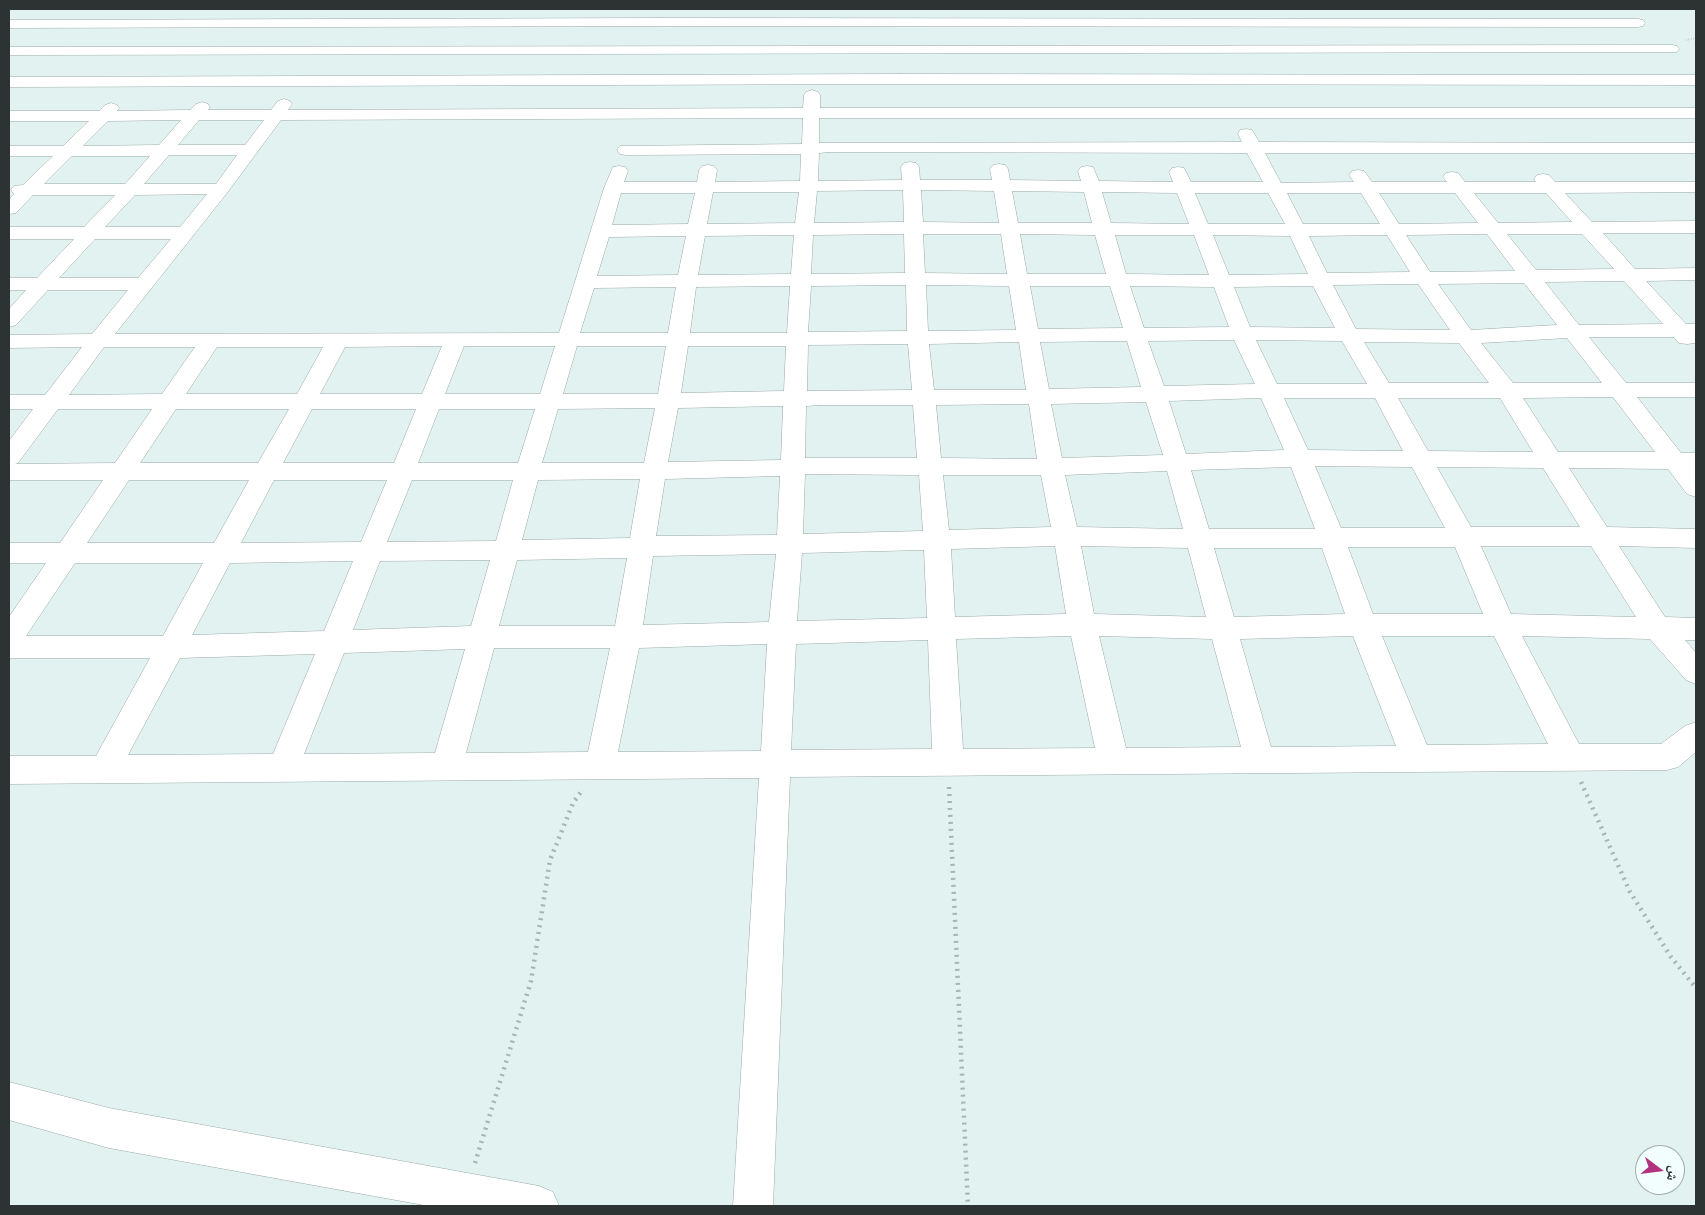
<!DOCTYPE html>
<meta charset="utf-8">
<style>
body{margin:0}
#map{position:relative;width:1705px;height:1215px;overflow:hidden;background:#e2f2f0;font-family:"Golos Text","Noto Naskh Arabic",sans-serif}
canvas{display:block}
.frame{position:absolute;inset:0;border:10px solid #2c3332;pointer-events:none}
.north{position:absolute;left:1635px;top:1145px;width:50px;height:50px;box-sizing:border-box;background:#f1fefd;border:1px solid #a2adac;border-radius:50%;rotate:105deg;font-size:14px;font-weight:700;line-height:20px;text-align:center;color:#2c3332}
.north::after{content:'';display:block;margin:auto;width:18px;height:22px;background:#b3327d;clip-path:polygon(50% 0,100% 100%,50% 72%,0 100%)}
</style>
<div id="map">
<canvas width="1705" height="1215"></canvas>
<div class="frame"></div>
<div class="north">ش</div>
</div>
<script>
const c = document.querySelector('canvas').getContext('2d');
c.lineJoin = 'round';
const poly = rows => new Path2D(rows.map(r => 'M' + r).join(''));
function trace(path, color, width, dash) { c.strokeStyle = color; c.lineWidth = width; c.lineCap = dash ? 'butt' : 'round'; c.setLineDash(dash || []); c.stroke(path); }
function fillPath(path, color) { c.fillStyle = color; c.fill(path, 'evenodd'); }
const pathFar1 = poly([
 [1686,40,1696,38]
]);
const path = poly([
 [1581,782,1630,892,1671,957,1696,988],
 [949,787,968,1206],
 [475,1163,531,981,550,860,573,803,581,792]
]);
const minor = poly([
 [661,18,1638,19,1643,20,1645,23,1643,26,1638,27,661,26,9,28,9,20,661,18],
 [1672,45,1677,46,1679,49,1677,52,9,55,9,47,1672,45],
 [900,74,1696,75,1696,85,900,84,9,87,9,77,900,74],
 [812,90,818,92,820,95,820,108,1696,108,1696,118,819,118,819,143,1242,142,1238,134,1240,130,1246,129,1252,130,1259,142,1696,143,1696,153,1265,153,1281,183,1354,182,1349,175,1352,171,1358,170,1364,171,1372,182,1447,182,1443,177,1446,173,1452,172,1458,173,1465,182,1536,182,1534,179,1537,175,1543,174,1549,175,1555,182,1696,182,1696,192,1565,193,1592,222,1696,221,1696,233,1603,233,1635,269,1696,268,1696,280,1646,281,1686,324,1696,324,1695,343,1687,344,1679,343,1674,337,1589,337,1626,383,1696,383,1696,397,1637,397,1681,453,1696,453,1696,469,1695,469,1696,497,1687,494,1668,469,1569,468,1607,527,1696,529,1696,548,1619,546,1665,617,1696,618,1696,640,1685,640,1696,653,1696,684,1686,680,1650,639,1522,636,1579,744,1661,744,1685,726,1696,722,1696,752,1678,767,1667,770,790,777,773,1206,733,1206,759,778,9,784,9,756,96,756,150,658,9,658,9,617,46,563,9,563,9,543,60,543,103,480,9,480,9,441,33,409,9,409,9,395,45,395,82,347,9,348,9,335,92,334,128,290,48,290,16,325,9,327,9,309,26,290,9,290,9,278,37,278,74,239,9,239,9,227,84,227,115,195,33,195,16,213,9,214,9,199,14,194,11,190,14,186,23,185,53,156,9,156,9,146,63,146,89,121,9,121,9,111,99,111,105,105,111,103,117,105,119,108,117,111,190,110,196,104,202,102,208,104,210,107,208,110,271,110,278,101,284,99,290,101,292,104,288,110,803,108,804,95,806,92,812,90],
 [803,118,802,144,620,146,617,150,620,154,626,155,801,154,800,181,715,182,717,170,714,166,708,165,702,166,699,170,697,182,624,182,628,171,625,167,619,166,613,167,604,188,559,333,115,334,227,193,281,120,803,118],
 [181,120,159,145,83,146,108,121,181,120],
 [199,120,264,120,245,145,178,145,199,120],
 [829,152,1247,153,1263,182,1191,182,1184,168,1178,167,1172,168,1169,172,1173,182,1099,181,1093,167,1087,166,1081,167,1078,171,1081,181,1010,180,1008,169,1005,165,999,164,993,165,990,169,992,180,920,180,919,167,916,163,910,162,904,163,901,167,902,180,818,181,819,153,829,152],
 [169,155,237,155,216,184,144,184,169,155],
 [72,156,150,156,125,184,44,184,72,156],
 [903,190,904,222,814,223,817,191,903,190],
 [921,190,994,191,999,223,923,222,921,190],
 [1012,191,1084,192,1092,223,1018,223,1012,191],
 [713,192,799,192,795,223,707,224,713,192],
 [1102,192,1177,193,1189,224,1111,223,1102,192],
 [621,193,695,193,688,224,612,225,621,193],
 [1195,193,1268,193,1285,224,1208,224,1195,193],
 [1287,193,1361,193,1380,224,1303,224,1287,193],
 [1379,193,1455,193,1478,223,1399,224,1379,193],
 [1474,193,1546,193,1572,222,1498,223,1474,193],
 [207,194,180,227,105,227,135,195,207,194],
 [904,234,905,273,811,274,813,235,904,234],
 [923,234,1001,234,1007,274,925,273,923,234],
 [1020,234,1095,235,1106,274,1027,274,1020,234],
 [1487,234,1515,271,1430,272,1406,235,1487,234],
 [1507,234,1582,234,1614,269,1536,270,1507,234],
 [794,235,791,274,698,275,705,236,794,235],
 [1115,235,1194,235,1209,275,1126,274,1115,235],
 [1213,235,1290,236,1308,274,1229,275,1213,235],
 [1387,235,1410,272,1327,273,1309,236,1387,235],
 [686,236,678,275,597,276,609,237,686,236],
 [95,239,171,239,138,278,59,278,95,239],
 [1624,281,1663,324,1579,325,1545,282,1624,281],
 [1524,283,1557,325,1471,330,1438,284,1524,283],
 [1418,284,1450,330,1356,329,1333,285,1418,284],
 [906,285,907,331,808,332,811,286,906,285],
 [926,285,1009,286,1016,330,928,331,926,285],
 [790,286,787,333,690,333,696,287,790,286],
 [1030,286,1110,286,1123,328,1038,329,1030,286],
 [1130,286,1214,287,1229,327,1144,328,1130,286],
 [1313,286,1335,328,1250,327,1234,287,1313,286],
 [676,287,668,333,580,333,594,288,676,287],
 [1567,338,1602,383,1513,383,1481,343,1567,338],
 [1234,340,1255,384,1164,386,1148,341,1234,340],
 [1256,340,1342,341,1367,384,1277,384,1256,340],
 [1127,341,1141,387,1049,389,1040,342,1127,341],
 [1019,342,1026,390,934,390,929,344,1019,342],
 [1364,342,1459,343,1489,383,1389,383,1364,342],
 [908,344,912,390,807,391,808,345,908,344],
 [442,346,422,394,320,394,345,347,442,346],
 [464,346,555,346,540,394,445,394,464,346],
 [577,346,666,346,658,394,563,394,577,346],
 [688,346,786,346,784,391,681,393,688,346],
 [104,347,195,347,162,394,69,395,104,347],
 [217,347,323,347,297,394,186,394,217,347],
 [1613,397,1655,452,1558,452,1523,398,1613,397],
 [1261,398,1284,450,1186,454,1169,401,1261,398],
 [1284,398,1375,398,1403,451,1308,450,1284,398],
 [1398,398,1500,398,1533,452,1428,451,1398,398],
 [1146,402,1163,455,1062,458,1051,404,1146,402],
 [1029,404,1037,459,941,458,936,405,1029,404],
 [821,405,913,405,917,458,805,458,806,406,821,405],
 [783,406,781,460,668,462,678,408,783,406],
 [655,408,644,463,542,463,558,409,655,408],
 [58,409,152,409,115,463,15,464,18,463,58,409],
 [176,409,289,409,258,463,140,463,176,409],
 [312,409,416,409,394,463,283,463,312,409],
 [439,409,535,409,518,463,418,463,439,409],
 [1315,466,1412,467,1445,528,1341,528,1315,466],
 [1291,467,1315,529,1209,529,1191,470,1291,467],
 [1437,467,1543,468,1580,527,1471,527,1437,467],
 [1167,471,1183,529,1077,527,1065,475,1167,471],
 [805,474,919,475,923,531,803,534,805,474],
 [943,475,1041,475,1051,527,949,530,943,475],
 [780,476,777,535,656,536,665,479,780,476],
 [640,479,630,538,522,540,538,480,640,479],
 [129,480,249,480,214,543,87,543,129,480],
 [274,480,387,480,361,542,241,543,274,480],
 [412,480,513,480,496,541,387,542,412,480],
 [1055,546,1066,614,955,617,951,549,1055,546],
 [1081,546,1188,548,1206,617,1094,614,1081,546],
 [1481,546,1591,546,1636,617,1511,614,1481,546],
 [1348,547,1455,547,1483,614,1373,614,1348,547],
 [1214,548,1322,548,1345,614,1234,617,1214,548],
 [924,550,927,618,797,621,802,553,924,550],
 [776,554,769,622,643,625,653,556,776,554],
 [627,558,615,626,499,626,517,560,627,558],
 [490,560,471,626,353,630,380,561,490,560],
 [353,561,324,631,192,635,230,563,353,561],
 [75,563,203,563,163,636,26,636,75,563],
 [1071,636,1095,748,963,749,956,639,1071,636],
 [1099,636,1212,639,1241,747,1126,748,1099,636],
 [1353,636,1396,746,1271,747,1240,639,1353,636],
 [1382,636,1494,636,1548,744,1427,745,1382,636],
 [928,640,932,749,791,750,796,644,928,640],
 [767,644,761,751,618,752,639,648,767,644],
 [494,648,610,648,588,752,466,753,494,648],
 [465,649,435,753,304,754,344,653,465,649],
 [315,654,273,754,128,755,180,658,315,654]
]);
const major = poly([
 [9,1082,109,1108,539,1186,553,1192,559,1206,429,1206,109,1148,9,1120,9,1082]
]);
trace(minor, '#9aa9a8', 1);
trace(major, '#9aa9a8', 1);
trace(pathFar1, '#a7b4b3', 2, [0.5, 2]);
trace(path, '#a7b4b3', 4.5, [2, 5]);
fillPath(minor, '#fff');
fillPath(major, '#fff');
</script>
